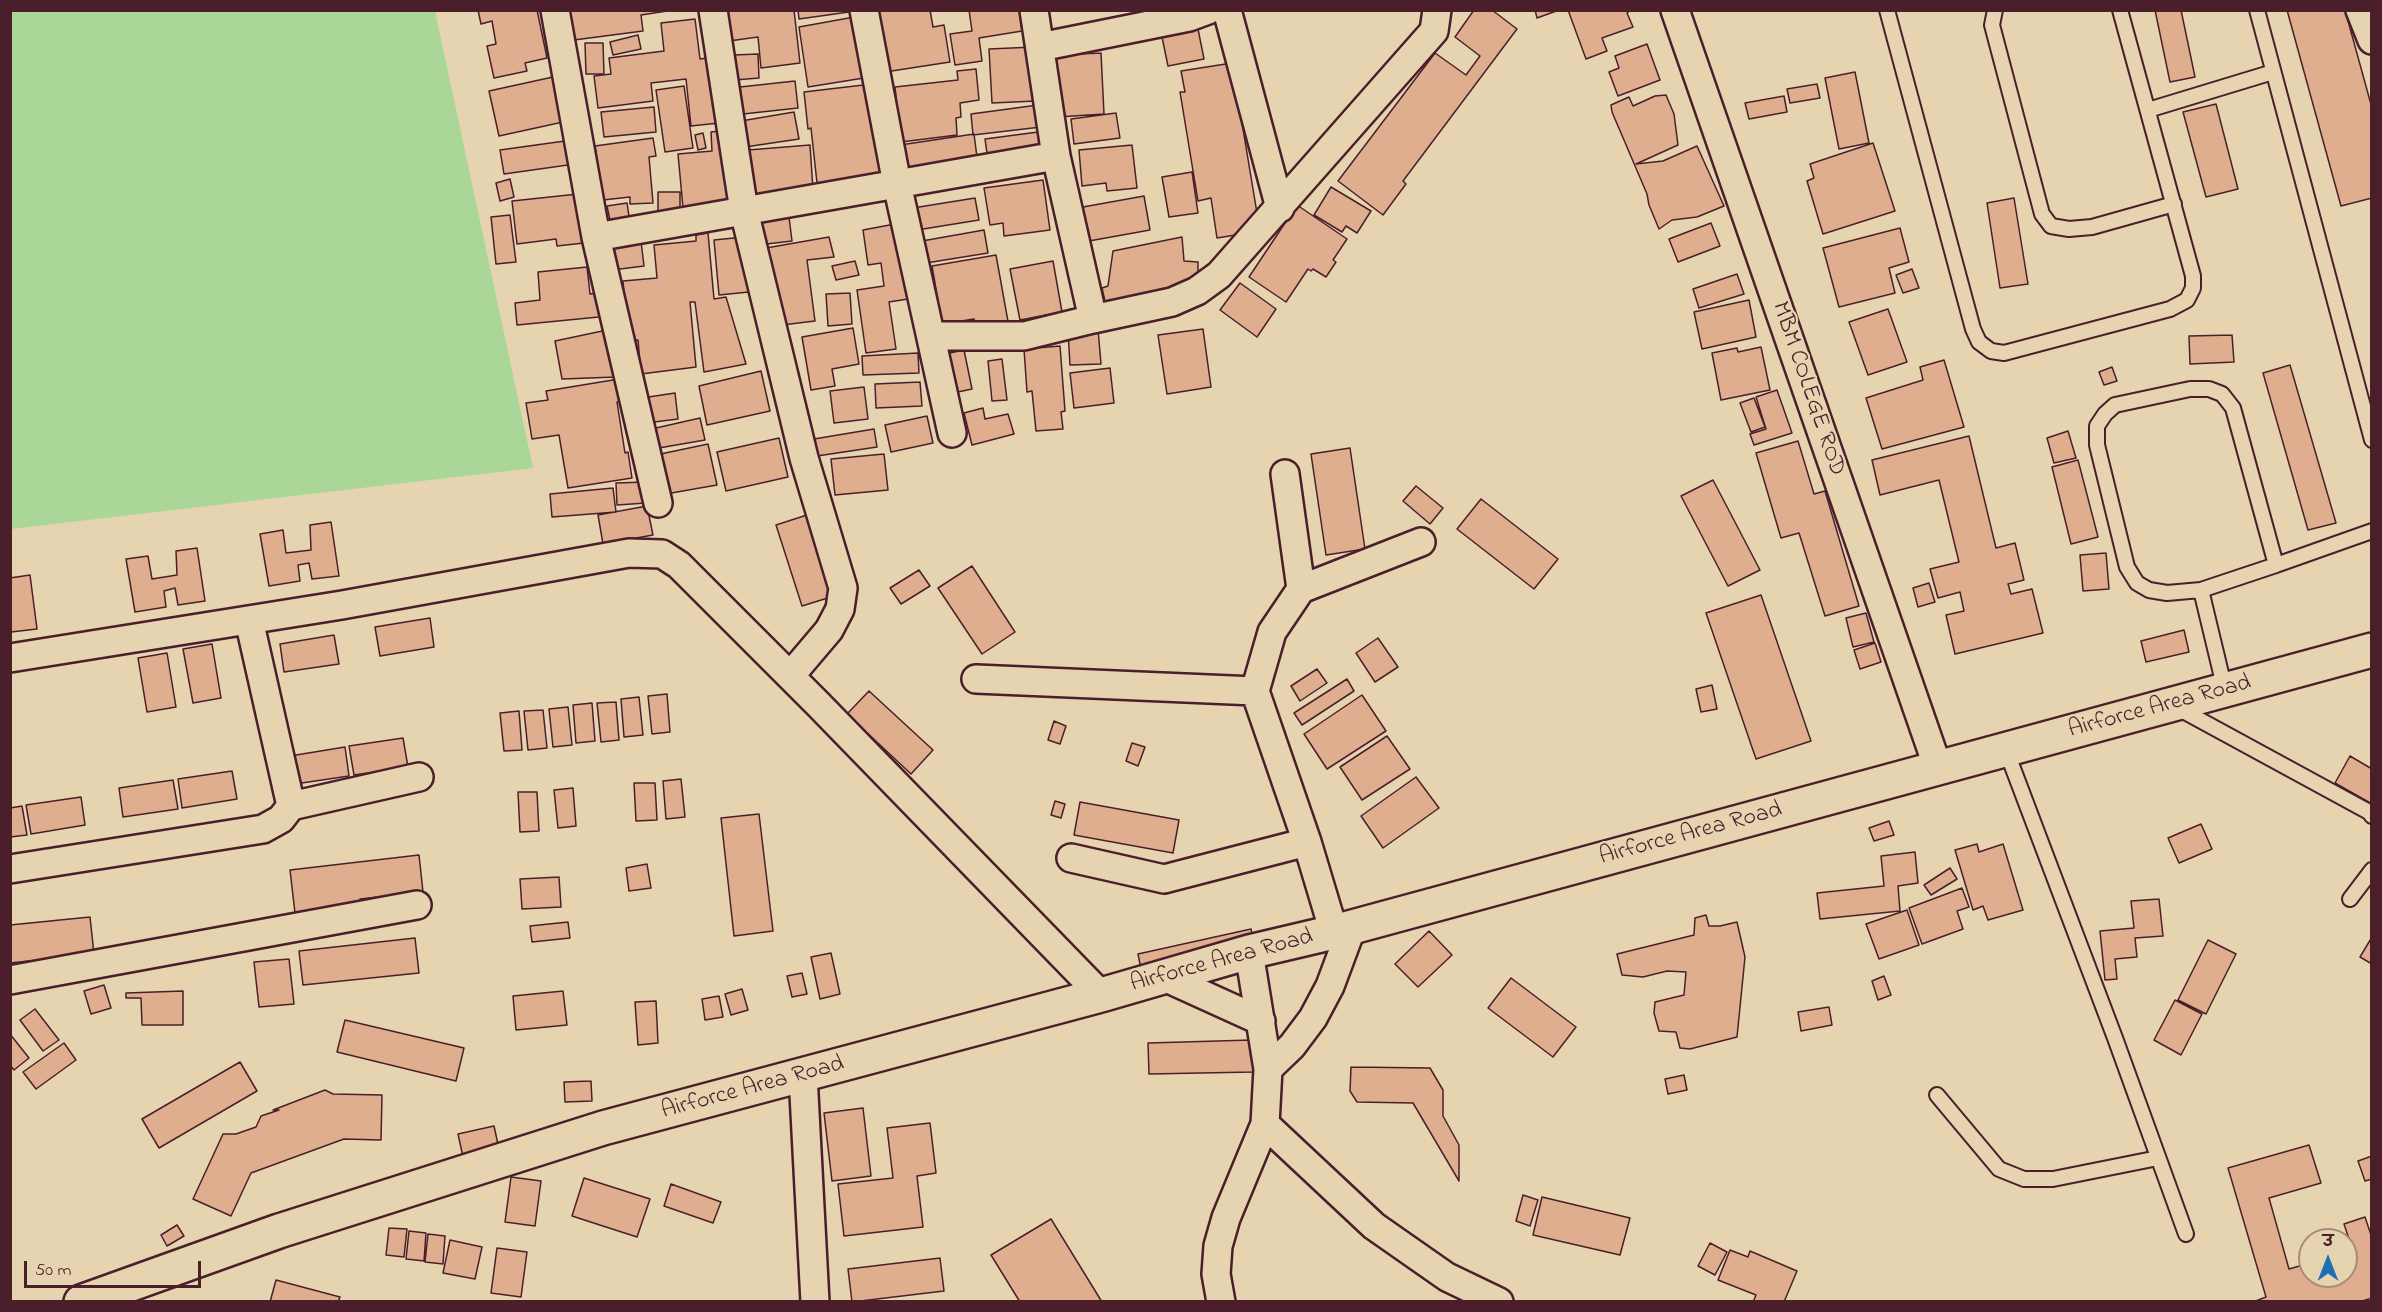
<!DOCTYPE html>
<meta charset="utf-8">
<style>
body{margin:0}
#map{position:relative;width:2382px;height:1312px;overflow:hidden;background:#e6d4b1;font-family:"Indie Flower","Playpen Sans Deva",sans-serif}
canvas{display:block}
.frame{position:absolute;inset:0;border:12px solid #4a1f2b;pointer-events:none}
.north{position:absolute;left:2298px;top:1228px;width:60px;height:60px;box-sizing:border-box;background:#e6d4b1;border:2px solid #a88c7b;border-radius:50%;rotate:0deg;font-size:16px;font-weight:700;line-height:24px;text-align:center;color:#4a1f2b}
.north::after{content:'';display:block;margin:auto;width:21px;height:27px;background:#1f6fb2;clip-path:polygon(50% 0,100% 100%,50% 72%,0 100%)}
.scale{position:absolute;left:24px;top:1261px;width:177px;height:27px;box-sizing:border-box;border:3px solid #4a1f2b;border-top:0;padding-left:8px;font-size:18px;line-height:21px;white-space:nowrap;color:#4a1f2b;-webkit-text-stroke:4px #e6d4b1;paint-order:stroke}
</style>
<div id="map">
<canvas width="2382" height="1312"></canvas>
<div class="frame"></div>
<div class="north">उ</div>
<div class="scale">50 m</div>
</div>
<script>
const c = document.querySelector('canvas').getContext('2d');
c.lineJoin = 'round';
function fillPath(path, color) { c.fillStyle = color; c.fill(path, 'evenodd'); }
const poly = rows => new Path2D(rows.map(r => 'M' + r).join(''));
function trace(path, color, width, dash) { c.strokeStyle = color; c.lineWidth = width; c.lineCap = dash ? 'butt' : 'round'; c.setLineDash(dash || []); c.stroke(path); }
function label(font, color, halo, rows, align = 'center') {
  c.font = font + ' "Indie Flower",sans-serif'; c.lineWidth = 4.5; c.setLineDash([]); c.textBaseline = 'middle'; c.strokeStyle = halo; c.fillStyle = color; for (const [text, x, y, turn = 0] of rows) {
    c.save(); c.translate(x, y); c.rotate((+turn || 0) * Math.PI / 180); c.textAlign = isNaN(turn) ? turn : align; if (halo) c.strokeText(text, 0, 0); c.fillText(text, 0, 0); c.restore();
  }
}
const green = poly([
 [10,11,435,11,533,468,11,529]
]);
const building = poly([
 [478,10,537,10,547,58,525,63,527,71,494,78,487,46,496,44,492,21,481,24,478,10],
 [570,10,674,10,641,15,643,31,574,40,570,10],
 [794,10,800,63,761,68,758,37,729,41,725,11,794,10],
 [798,10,849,10,849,12,799,19,798,10],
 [930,10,933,27,944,25,950,62,885,72,876,11,930,10],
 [969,10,1019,10,1022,31,979,38,982,61,955,65,950,34,972,31,969,10],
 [1474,10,1492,10,1517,29,1403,181,1406,184,1383,215,1338,181,1435,53,1466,75,1480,56,1455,37,1474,10],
 [1535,10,1559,10,1537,18,1535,10],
 [1568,10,1631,10,1627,13,1633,27,1602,38,1607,51,1586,59,1568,10],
 [2155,10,2181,10,2195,77,2170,82,2155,10],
 [2287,10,2345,10,2372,108,2372,198,2341,206,2287,10],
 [860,16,870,77,808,87,799,27,860,16],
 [695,19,700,59,712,57,719,123,691,126,686,79,651,83,653,101,598,108,594,76,611,74,609,58,664,51,661,23,695,19],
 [1198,29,1204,59,1168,66,1162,37,1198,29],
 [638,35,641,49,613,55,610,42,638,35],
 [585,43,603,43,604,74,586,74,585,43],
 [1647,44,1660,80,1618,96,1609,72,1619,68,1615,56,1647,44],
 [1034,47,1036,101,992,103,989,49,1034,47],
 [1101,53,1104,114,1058,117,1055,55,1101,53],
 [758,54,759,78,735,80,734,55,758,54],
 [1232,63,1260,231,1217,238,1211,198,1198,201,1180,92,1185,92,1181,71,1232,63],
 [976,69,979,100,960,103,961,117,956,118,957,135,901,142,895,87,958,80,957,71,976,69],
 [1855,72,1869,143,1839,149,1825,78,1855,72],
 [553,77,563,122,499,136,489,91,553,77],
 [795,81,798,108,743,114,740,87,795,81],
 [872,84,883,176,817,183,811,128,808,129,804,92,872,84],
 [1817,84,1820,98,1790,103,1787,89,1817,84],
 [684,86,693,148,665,152,656,90,684,86],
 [1666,95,1674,114,1678,145,1636,164,1663,161,1697,146,1724,206,1697,217,1672,220,1659,229,1649,205,1647,194,1612,112,1611,105,1629,97,1633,106,1655,96,1666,95],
 [1784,96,1787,112,1749,119,1745,103,1784,96],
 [2216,104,2238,189,2206,197,2183,112,2216,104],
 [1038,105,1041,127,973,135,971,114,1038,105],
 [654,107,656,132,604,137,601,112,654,107],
 [794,112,799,139,745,147,741,121,794,112],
 [1116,113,1120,138,1074,144,1071,119,1116,113],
 [728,130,737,203,683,208,678,154,712,151,711,132,728,130],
 [1038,132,1041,153,988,160,985,139,1038,132],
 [703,133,706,148,698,150,695,135,703,133],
 [974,134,978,165,905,175,900,145,974,134],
 [653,138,656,156,649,157,653,203,630,204,630,197,603,200,595,146,653,138],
 [572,140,575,164,504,174,500,150,572,140],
 [1873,143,1895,211,1823,234,1807,181,1814,178,1810,164,1873,143],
 [810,145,813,190,751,195,748,150,810,145],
 [1132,145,1137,188,1107,191,1106,183,1082,186,1079,150,1132,145],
 [1192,172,1198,213,1169,217,1162,177,1192,172],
 [510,179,514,197,500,201,496,183,510,179],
 [1043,180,1050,230,1004,236,1003,223,990,225,984,188,1043,180],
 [1331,187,1371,211,1357,233,1346,226,1342,232,1314,215,1331,187],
 [658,192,680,192,680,213,658,214,658,192],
 [578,194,584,243,557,246,556,239,517,244,512,201,578,194],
 [1144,196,1150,230,1089,241,1083,207,1144,196],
 [975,198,979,220,917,230,913,208,975,198],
 [2014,198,2028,284,2000,288,1987,203,2014,198],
 [627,203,630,223,611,225,607,206,627,203],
 [1297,205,1347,239,1333,260,1336,262,1326,277,1313,269,1311,271,1308,269,1286,302,1249,277,1297,205],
 [788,209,792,241,758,245,754,213,788,209],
 [510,215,516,262,496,264,491,217,510,215],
 [900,223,914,298,889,302,896,349,866,353,857,290,884,286,881,263,868,265,863,230,900,223],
 [1711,223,1720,246,1678,262,1669,239,1711,223],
 [1900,228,1909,262,1889,268,1895,293,1839,307,1823,248,1900,228],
 [984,230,988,253,926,263,922,241,984,230],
 [708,233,714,299,726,297,746,364,704,372,695,302,690,302,696,367,641,374,638,340,628,341,623,281,657,278,654,245,696,241,696,235,708,233],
 [744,237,749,292,719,295,714,240,744,237],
 [829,237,834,257,807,260,815,321,782,325,766,248,829,237],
 [1182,237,1184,261,1198,262,1198,283,1106,306,1102,288,1108,286,1113,251,1182,237],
 [641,241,644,266,612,270,608,245,641,241],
 [996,255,1009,327,977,331,974,319,942,324,932,266,996,255],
 [855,261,859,275,836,280,832,266,855,261],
 [1053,261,1062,312,1020,320,1010,269,1053,261],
 [587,267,590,294,607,292,609,316,517,325,515,303,540,300,538,272,587,267],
 [1912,269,1919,288,1903,293,1896,275,1912,269],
 [1737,274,1744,294,1699,308,1693,289,1737,274],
 [1240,283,1276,309,1257,337,1220,310,1240,283],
 [850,293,852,324,828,326,826,294,850,293],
 [1749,300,1756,337,1702,349,1694,312,1749,300],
 [1888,309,1907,362,1868,375,1849,322,1888,309],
 [853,328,859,364,832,369,835,386,811,390,802,337,853,328],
 [1098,329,1101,364,1070,365,1068,331,1098,329],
 [1203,329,1211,387,1167,394,1158,335,1203,329],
 [607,330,608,352,615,352,616,377,562,379,555,341,607,330],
 [2232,335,2234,362,2190,364,2189,336,2232,335],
 [1060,346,1065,411,1061,412,1063,429,1036,431,1032,391,1027,392,1024,349,1060,346],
 [1761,347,1770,390,1721,400,1712,353,1737,348,1738,352,1761,347],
 [964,350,972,389,953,393,945,354,964,350],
 [918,353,919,373,863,375,862,356,918,353],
 [1002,359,1007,400,992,401,988,361,1002,359],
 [1944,360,1964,427,1882,449,1866,398,1923,380,1920,367,1944,360],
 [2290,365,2336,523,2308,530,2263,373,2290,365],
 [2112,367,2117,381,2104,385,2099,372,2112,367],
 [1110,368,1114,403,1074,408,1070,373,1110,368],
 [761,371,770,411,707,425,699,386,761,371],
 [619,379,622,401,617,402,625,453,628,452,632,478,568,488,559,435,532,439,526,403,548,400,546,391,619,379],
 [920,382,922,406,876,408,875,384,920,382],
 [864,387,868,419,834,423,830,391,864,387],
 [1777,390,1792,433,1754,445,1750,434,1766,429,1756,397,1777,390],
 [675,393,678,419,646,423,642,398,675,393],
 [1754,398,1765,427,1751,432,1740,403,1754,398],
 [983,408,985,419,1008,414,1014,434,972,445,964,413,983,408],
 [927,416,933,443,891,452,885,425,927,416],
 [700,418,705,440,659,448,656,428,700,418],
 [874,429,877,447,817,456,814,439,874,429],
 [2068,431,2076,458,2054,463,2047,438,2068,431],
 [1969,436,1996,548,2015,543,2024,580,2008,584,2011,594,2032,589,2043,633,1955,654,1946,615,1964,611,1960,592,1938,598,1930,569,1959,562,1939,480,1880,495,1872,460,1969,436],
 [779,438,788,477,726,491,717,452,779,438],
 [1798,441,1814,494,1825,491,1859,606,1825,616,1799,533,1781,538,1756,453,1798,441],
 [708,444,717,485,660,495,651,456,708,444],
 [1350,448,1365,549,1326,555,1311,454,1350,448],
 [884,454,888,490,835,495,831,459,884,454],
 [2078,460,2098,537,2071,544,2052,467,2078,460],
 [1713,480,1760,570,1728,586,1681,496,1713,480],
 [645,482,646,503,617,505,616,483,645,482],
 [1416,486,1443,508,1430,524,1403,501,1416,486],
 [613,488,616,512,552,517,550,494,613,488],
 [1481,499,1558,559,1534,589,1457,529,1481,499],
 [647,506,653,535,603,544,598,515,647,506],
 [807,515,834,596,802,606,776,525,807,515],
 [331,522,339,576,312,579,309,563,298,565,300,581,269,586,260,534,283,530,286,553,311,550,310,525,331,522],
 [197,548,205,601,178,605,175,588,164,591,166,607,135,612,126,559,148,556,152,579,177,575,176,551,197,548],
 [2106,553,2109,589,2083,591,2080,555,2106,553],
 [972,566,1015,632,982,654,938,588,972,566],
 [919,570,930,586,901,604,890,588,919,570],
 [30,575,37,629,11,632,10,578,30,575],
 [1929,583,1935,602,1918,607,1913,588,1929,583],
 [1761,595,1811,741,1756,759,1706,613,1761,595],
 [1866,613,1874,642,1853,647,1846,618,1866,613],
 [430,618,434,647,380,656,375,627,430,618],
 [2184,630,2189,652,2146,662,2141,641,2184,630],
 [334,635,339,664,284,672,280,644,334,635],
 [1378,638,1398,667,1375,682,1356,653,1378,638],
 [1875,643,1881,662,1860,669,1854,650,1875,643],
 [212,644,221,698,193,703,183,649,212,644],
 [167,653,176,707,147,712,138,658,167,653],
 [1317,669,1327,683,1300,701,1291,686,1317,669],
 [1347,679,1354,691,1302,725,1294,713,1347,679],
 [1712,685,1717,709,1701,712,1696,689,1712,685],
 [869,691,933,750,911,774,847,714,869,691],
 [667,694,670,732,652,734,648,696,667,694],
 [1362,695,1386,731,1327,769,1304,734,1362,695],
 [639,697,643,735,624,737,621,699,639,697],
 [616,702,619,740,601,742,597,703,616,702],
 [592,703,595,741,576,743,573,705,592,703],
 [568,707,572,745,553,747,549,709,568,707],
 [543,710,547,748,528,750,524,711,543,710],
 [519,711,522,750,504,751,500,713,519,711],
 [1054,721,1066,726,1060,744,1048,740,1054,721],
 [1387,736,1410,769,1362,800,1340,767,1387,736],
 [403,738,408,767,354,775,349,746,403,738],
 [1132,743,1145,747,1138,766,1126,761,1132,743],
 [345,747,349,776,295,784,290,756,345,747],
 [2350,756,2372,769,2372,804,2335,783,2350,756],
 [232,771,237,799,182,808,178,779,232,771],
 [1416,777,1439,808,1383,848,1361,816,1416,777],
 [681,779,685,817,666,819,663,781,681,779],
 [173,780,178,809,123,817,119,788,173,780],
 [634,783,655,783,657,820,636,821,634,783],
 [573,788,576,826,558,828,554,790,573,788],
 [518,792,537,792,539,831,520,832,518,792],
 [81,797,85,825,31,834,26,805,81,797],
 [1055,801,1065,804,1061,818,1051,815,1055,801],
 [1080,802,1179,820,1173,853,1074,835,1080,802],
 [22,806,27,835,10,837,10,808,22,806],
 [759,814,773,931,734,936,721,818,759,814],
 [1889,821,1894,835,1874,841,1869,828,1889,821],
 [2201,824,2212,849,2179,863,2168,838,2201,824],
 [1977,844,1979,852,2003,844,2023,910,1988,920,1983,906,1973,910,1955,850,1977,844],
 [1915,852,1918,883,1898,886,1900,911,1820,919,1817,893,1884,886,1881,856,1915,852],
 [419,855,423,892,360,899,361,905,295,913,290,870,419,855],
 [647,864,651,888,629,891,626,868,647,864],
 [1950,868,1957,879,1931,895,1924,885,1950,868],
 [559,877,561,907,522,909,520,879,559,877],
 [1962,888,1969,907,1957,911,1963,929,1922,944,1909,908,1962,888],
 [2159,899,2163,936,2135,938,2137,957,2115,959,2117,979,2105,980,2100,931,2134,928,2131,901,2159,899],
 [1907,910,1919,945,1879,959,1866,924,1907,910],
 [1706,915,1709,926,1720,926,1737,922,1745,957,1737,1037,1690,1049,1680,1048,1676,1032,1659,1031,1654,1013,1655,1002,1684,995,1686,972,1667,971,1643,977,1622,975,1617,954,1694,935,1695,918,1706,915],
 [90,917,94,954,10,963,10,925,90,917],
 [568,922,570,938,532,942,530,926,568,922],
 [1251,929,1254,944,1141,969,1138,954,1251,929],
 [1429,931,1452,955,1418,987,1395,964,1429,931],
 [2372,937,2372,964,2360,957,2372,937],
 [415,938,419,973,303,985,299,951,415,938],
 [2208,940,2236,954,2206,1014,2178,1000,2208,940],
 [831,953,840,994,820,999,811,957,831,953],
 [289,959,294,1004,259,1007,254,962,289,959],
 [802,973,807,994,792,997,787,976,802,973],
 [1884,976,1891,995,1878,1000,1872,981,1884,976],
 [1511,978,1576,1027,1553,1057,1488,1008,1511,978],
 [104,985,111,1008,91,1014,84,991,104,985],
 [742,989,748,1010,731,1015,725,994,742,989],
 [183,991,183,1025,142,1025,141,998,126,998,126,993,183,991],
 [563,991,567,1025,516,1030,513,996,563,991],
 [719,996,723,1017,705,1020,702,999,719,996],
 [2175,1000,2202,1014,2181,1055,2154,1040,2175,1000],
 [656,1001,658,1043,638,1045,635,1002,656,1001],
 [1829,1007,1832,1025,1801,1031,1798,1012,1829,1007],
 [35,1009,59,1040,43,1051,20,1020,35,1009],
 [345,1020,464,1048,456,1081,337,1052,345,1020],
 [10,1034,29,1058,14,1070,10,1065,10,1034],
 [1252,1040,1253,1072,1149,1074,1148,1043,1252,1040],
 [64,1043,76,1060,36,1089,23,1072,64,1043],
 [240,1062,257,1091,159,1148,142,1119,240,1062],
 [1351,1067,1430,1068,1443,1090,1443,1116,1459,1145,1459,1181,1413,1103,1357,1102,1350,1091,1351,1067],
 [1684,1075,1687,1090,1668,1094,1665,1079,1684,1075],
 [591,1081,592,1101,565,1102,564,1082,591,1081],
 [325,1090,333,1094,382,1095,381,1140,344,1139,251,1173,231,1216,193,1199,223,1134,236,1134,256,1127,261,1116,279,1110,273,1110,325,1090],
 [863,1108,871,1176,832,1181,824,1113,863,1108],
 [930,1123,936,1173,917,1176,923,1227,844,1236,838,1184,893,1178,887,1128,930,1123],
 [494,1126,499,1149,463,1157,458,1134,494,1126],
 [2309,1145,2321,1183,2269,1198,2289,1269,2310,1263,2310,1276,2346,1276,2346,1253,2353,1251,2344,1224,2365,1217,2372,1238,2372,1298,2359,1302,2253,1302,2266,1297,2228,1168,2309,1145],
 [2372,1156,2372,1179,2365,1181,2358,1161,2372,1156],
 [511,1177,541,1181,535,1226,505,1222,511,1177],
 [584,1178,650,1199,637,1237,572,1216,584,1178],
 [671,1184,721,1202,713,1223,664,1206,671,1184],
 [1523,1195,1538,1200,1530,1226,1516,1221,1523,1195],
 [1542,1197,1630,1218,1620,1255,1533,1235,1542,1197],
 [1051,1219,1102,1302,1020,1302,991,1255,1051,1219],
 [177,1225,184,1236,167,1246,161,1235,177,1225],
 [389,1228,407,1229,404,1257,386,1255,389,1228],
 [409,1231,426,1233,424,1261,406,1259,409,1231],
 [428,1234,445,1236,443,1264,425,1262,428,1234],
 [450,1240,482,1247,475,1279,443,1273,450,1240],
 [1710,1243,1727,1252,1715,1275,1698,1266,1710,1243],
 [497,1248,527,1252,521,1297,491,1293,497,1248],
 [1730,1250,1748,1257,1750,1251,1797,1271,1784,1302,1753,1302,1756,1295,1718,1280,1730,1250],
 [940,1258,944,1291,852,1302,848,1269,940,1258],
 [276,1280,340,1297,338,1302,270,1302,276,1280]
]);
const service = poly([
 [1887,10,1973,329,1979,342,1991,351,2004,353,2170,309,2187,300,2193,288,2193,276,2120,10],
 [1995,10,1992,25,1997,44,2042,214,2051,226,2069,229,2092,227,2174,204],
 [2257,10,2372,440],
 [2148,110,2273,72],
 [2190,389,2209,389,2222,394,2233,408,2276,565,2201,590,2167,593,2149,590,2137,583,2127,567,2097,445,2097,426,2105,414,2115,405,2190,389],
 [2276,565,2372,531],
 [2201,590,2225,690],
 [2176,707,2369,812,2372,816],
 [2006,750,2115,1038,2186,1234],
 [2350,899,2372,870],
 [1937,1095,1999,1169,2024,1179,2053,1179,2158,1158]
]);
const minor = poly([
 [555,10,596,237,658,503],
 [713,10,744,211,804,458,843,588,840,609,829,630,790,676],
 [864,10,897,184,952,433],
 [1034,10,1056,156,1093,319],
 [1227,10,1280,208],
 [1675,10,1938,768],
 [2360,10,2372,40],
 [1040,47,1189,17,1208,10],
 [596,237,1056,156],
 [932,336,1024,336,1093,319,1172,302,1197,291,1219,275,1434,31,1437,10],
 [1285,474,1301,589],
 [10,658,342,605,629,553,662,554,679,565,819,705,1101,995],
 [976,679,1255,691],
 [291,806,419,777],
 [1071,858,1164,879,1307,842],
 [10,869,263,829,281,819,291,806,249,620],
 [1334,932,1307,842,1255,691,1272,632,1301,589,1421,542],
 [1162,976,1261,1021],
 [10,980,417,905],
 [1268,1069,1292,1046,1313,1018,1330,986,1352,927],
 [803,1075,815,1302],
 [1265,1124,1374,1226,1447,1277,1499,1302],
 [1221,1302,1216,1274,1218,1246,1226,1218,1265,1124,1268,1069,1249,952]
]);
const tertiary = poly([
 [81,1302,279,1231,603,1128,1101,995,1249,952,1334,932,2372,650]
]);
const streetNames = [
 ["MBM COLEGE ROD",1807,389,71],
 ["Airforce Area Road",2160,708,-15],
 ["Airforce Area Road",1691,835,-15],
 ["Airforce Area Road",1222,962,-15],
 ["Airforce Area Road",753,1089,-15]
];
fillPath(green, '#aad797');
fillPath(building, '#deae8f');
trace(building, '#4a1f2b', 1.5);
trace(service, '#4a1f2b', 18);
trace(minor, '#4a1f2b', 32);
trace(tertiary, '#4a1f2b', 38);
trace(service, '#e6d4b1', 14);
trace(minor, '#e6d4b1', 27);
trace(tertiary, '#e6d4b1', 33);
label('24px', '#4a1f2b', '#e6d4b1', streetNames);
</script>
